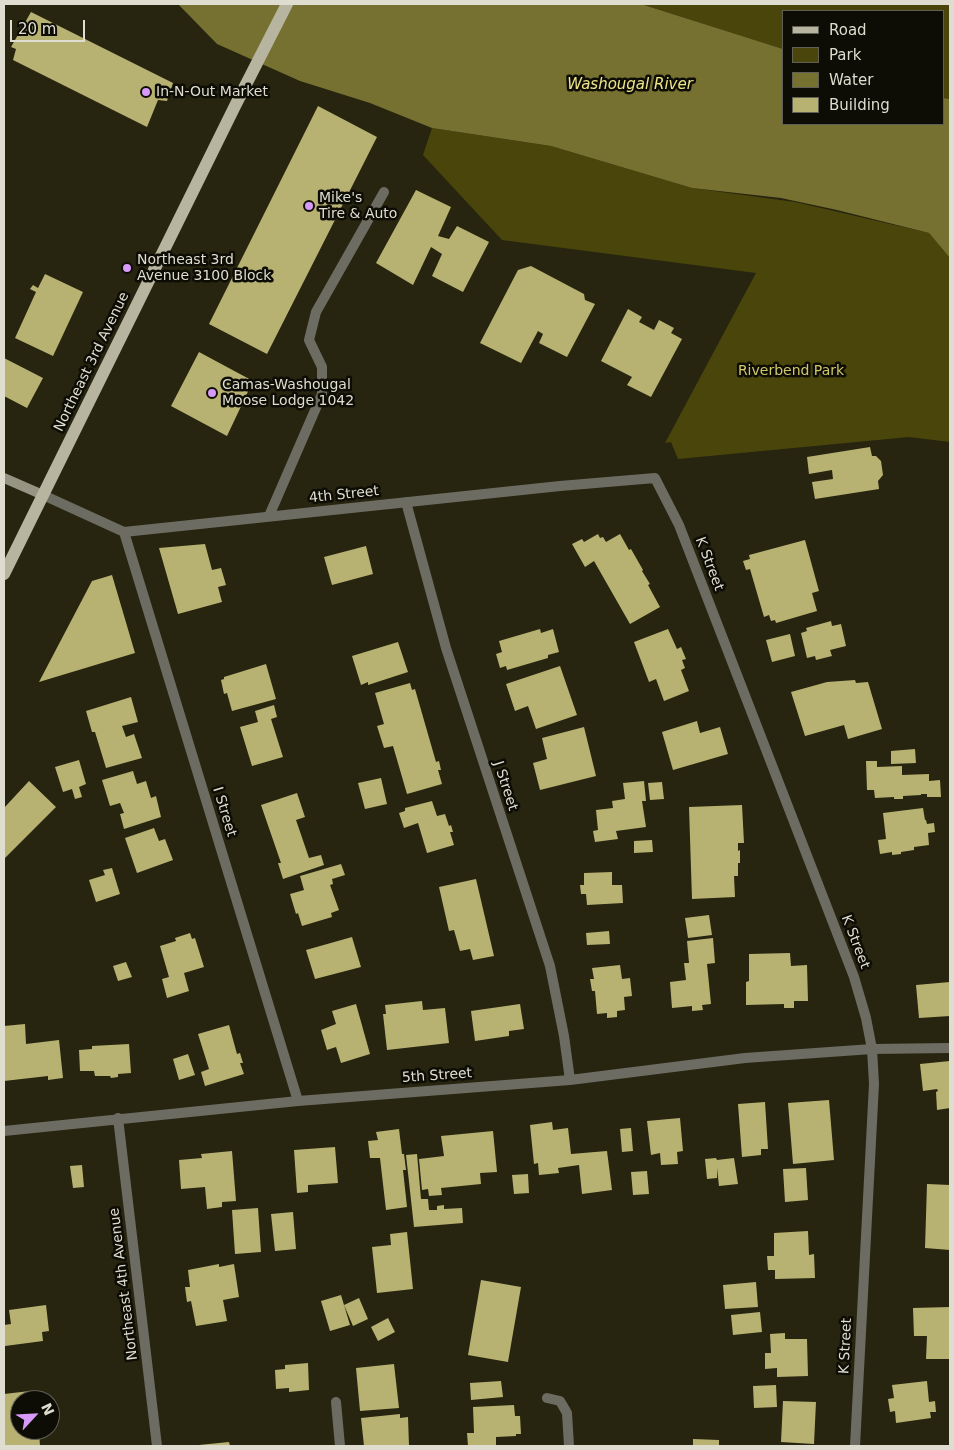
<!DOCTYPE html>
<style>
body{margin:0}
#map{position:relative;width:954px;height:1450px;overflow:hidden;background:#272510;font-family:"DejaVu Sans",sans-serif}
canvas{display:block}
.frame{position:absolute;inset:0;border:5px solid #deddd0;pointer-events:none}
.legend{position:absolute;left:782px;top:10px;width:162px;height:115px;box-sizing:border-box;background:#0e0d05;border:1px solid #616056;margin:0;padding:6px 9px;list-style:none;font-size:15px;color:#deddd0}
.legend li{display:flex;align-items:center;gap:10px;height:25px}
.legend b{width:25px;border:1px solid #616056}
.north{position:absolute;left:10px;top:1390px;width:50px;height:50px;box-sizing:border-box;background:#0e0d05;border:1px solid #616056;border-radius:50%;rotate:65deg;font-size:14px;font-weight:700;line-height:20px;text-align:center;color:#deddd0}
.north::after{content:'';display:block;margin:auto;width:18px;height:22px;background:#d89af8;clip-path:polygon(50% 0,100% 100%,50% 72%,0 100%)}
.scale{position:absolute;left:10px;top:20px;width:75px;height:22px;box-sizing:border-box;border:2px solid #deddd0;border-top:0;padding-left:6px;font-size:15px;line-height:18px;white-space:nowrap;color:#deddd0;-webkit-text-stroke:4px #0e0d05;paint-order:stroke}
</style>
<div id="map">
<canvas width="954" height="1450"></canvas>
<div class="frame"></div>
<ul class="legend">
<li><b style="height:6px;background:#b7b59f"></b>Road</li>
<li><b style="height:14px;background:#4a450b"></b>Park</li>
<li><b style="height:14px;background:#767031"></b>Water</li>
<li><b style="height:14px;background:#b8b272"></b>Building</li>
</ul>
<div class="north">N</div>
<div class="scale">20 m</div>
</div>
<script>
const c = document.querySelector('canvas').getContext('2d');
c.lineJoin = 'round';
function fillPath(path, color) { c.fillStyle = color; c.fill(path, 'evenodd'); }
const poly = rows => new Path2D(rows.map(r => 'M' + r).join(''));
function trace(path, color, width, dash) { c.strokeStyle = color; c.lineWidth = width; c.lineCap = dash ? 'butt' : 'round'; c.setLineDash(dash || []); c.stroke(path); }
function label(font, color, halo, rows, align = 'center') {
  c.font = font + ' "DejaVu Sans",sans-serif'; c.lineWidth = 5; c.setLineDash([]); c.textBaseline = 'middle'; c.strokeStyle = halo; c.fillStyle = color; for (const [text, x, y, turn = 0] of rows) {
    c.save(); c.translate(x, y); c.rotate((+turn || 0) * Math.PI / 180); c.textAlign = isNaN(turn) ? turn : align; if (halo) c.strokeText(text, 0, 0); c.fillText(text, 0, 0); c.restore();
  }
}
const green = poly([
 [641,4,950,4,950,99,943,98,943,11,783,11,783,49],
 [432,128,551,146,692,188,795,202,929,233,950,258,950,442,909,437,678,459,671,442,665,443,756,273,502,240,423,155]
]);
const water = poly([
 [178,4,641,4,783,49,783,124,943,124,943,98,950,99,950,258,929,233,837,210,781,198,692,188,551,146,432,128,370,103,300,81,217,44]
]);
const building = poly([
 [31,12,173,83,167,101,158,100,147,127,13,60,16,49,11,47],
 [318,106,377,137,267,354,209,324],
 [416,190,451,207,438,236,449,239,457,226,489,242,463,292,432,276,442,254,431,247,413,285,376,263],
 [531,266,584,294,585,300,595,304,567,357,539,343,543,334,538,331,521,363,480,343,518,270],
 [45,274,83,292,53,356,15,338,36,292,30,289,33,285,38,288],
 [628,309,642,317,639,322,654,330,659,320,674,328,671,333,682,339,651,397,627,385,632,377,601,361],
 [199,352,253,381,227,436,171,406],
 [4,358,43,378,27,408,4,396],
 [870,447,872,456,876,456,881,461,883,475,878,481,879,489,815,499,812,482,833,479,832,470,809,474,807,457],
 [598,534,600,538,603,537,606,542,620,534,629,550,631,549,643,570,642,571,650,584,648,585,660,607,630,624,594,561,585,567,572,544,582,539,584,542],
 [805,540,819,591,812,593,817,611,776,623,775,620,771,621,769,615,764,617,750,569,746,570,743,561,750,559,749,555],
 [205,544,212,570,221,568,226,585,218,587,222,602,178,614,159,548],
 [366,546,373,574,332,585,324,557],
 [112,575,135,653,39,682,92,581],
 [831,621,832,626,841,624,846,646,830,650,832,656,816,660,815,656,807,658,801,633,807,631,806,628],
 [540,629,541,633,553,629,559,652,548,655,548,658,507,670,506,666,500,668,496,654,502,652,499,641],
 [668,629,677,649,681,647,686,659,682,660,685,668,681,670,689,691,664,701,656,679,649,682,634,642],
 [790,634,795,656,772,662,766,640],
 [398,642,408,672,368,685,368,682,361,685,352,656],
 [266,664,276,699,232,711,227,693,224,694,221,680,224,679,224,677],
 [560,666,577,715,536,729,528,706,515,711,506,684],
 [855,680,856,683,868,682,882,729,848,739,844,725,805,736,791,692,827,682],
 [410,683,412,690,415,689,436,762,439,761,441,770,438,770,442,784,407,794,393,746,384,748,377,726,384,724,375,693],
 [131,697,138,722,122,726,126,737,134,734,142,758,106,768,95,732,92,732,86,711],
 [274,705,277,717,271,719,283,757,252,766,240,727,258,722,255,711],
 [697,721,700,733,720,727,728,754,673,770,662,732],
 [584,727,596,776,540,790,533,763,547,759,542,738],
 [915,749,916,763,891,764,891,751],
 [79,760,86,784,79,787,82,797,75,799,72,789,63,792,55,767],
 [866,761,877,761,877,767,902,766,902,775,929,774,929,781,940,780,941,797,927,797,927,794,921,794,921,795,903,796,903,799,894,799,894,797,875,798,874,790,867,790],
 [133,771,137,784,146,781,151,798,156,796,161,817,124,829,120,814,124,813,120,803,110,806,102,780],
 [381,778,387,804,365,809,358,783],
 [29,781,56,807,4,859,4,808],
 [644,781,646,801,642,801,646,827,616,831,618,839,595,842,593,831,598,830,596,810,613,808,612,801,625,799,623,783],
 [662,782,664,799,650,800,648,783],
 [297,793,305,817,296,820,309,858,321,855,324,865,283,879,278,863,281,863,261,805],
 [432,801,437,816,445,814,449,826,451,825,453,832,450,832,454,845,427,853,418,823,404,828,399,813,405,811,405,808],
 [742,805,744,843,738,843,738,851,740,850,740,863,738,863,738,876,734,876,735,897,692,899,689,807],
 [923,808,925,820,926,820,927,824,934,823,935,832,928,833,929,845,914,847,914,850,901,852,901,854,892,855,892,852,880,854,878,840,886,839,883,813],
 [154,828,159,841,165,839,173,860,137,873,125,838],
 [652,840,653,852,634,853,634,841],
 [341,864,345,875,332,879,333,884,330,885,339,910,331,913,332,917,302,926,298,913,296,914,290,894,304,890,300,876],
 [112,868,120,894,96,902,89,880,105,875,103,870],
 [612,872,612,885,622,885,623,903,587,905,586,894,581,894,580,885,584,885,584,873],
 [476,879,494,956,473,960,470,949,460,951,454,930,449,931,439,887],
 [709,915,712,935,688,938,685,918],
 [609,931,610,944,587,945,586,933],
 [190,933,192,939,195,938,204,967,184,973,189,991,167,998,162,979,169,977,160,946,176,941,175,938],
 [352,937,361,967,315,979,306,950],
 [713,938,715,963,707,964,711,1004,702,1005,703,1010,692,1011,692,1006,672,1008,670,982,686,980,684,963,689,963,687,941],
 [790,953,791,966,807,965,808,1001,794,1001,794,1008,784,1008,784,1004,746,1005,746,982,749,981,749,954],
 [126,962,132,977,118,981,113,966],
 [620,965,622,979,630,978,632,996,624,997,625,1010,617,1011,617,1017,607,1018,607,1013,597,1014,595,991,592,991,590,979,594,979,592,968],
 [950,982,950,1016,919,1018,916,985],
 [422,1001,423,1010,445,1008,449,1043,387,1050,383,1014,386,1014,385,1005],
 [356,1004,370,1054,341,1063,336,1047,327,1050,321,1030,336,1024,332,1011],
 [520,1004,524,1029,509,1031,509,1036,475,1041,471,1011],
 [25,1024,26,1044,59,1040,63,1078,48,1080,48,1076,4,1081,4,1026],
 [229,1025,237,1054,240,1053,243,1063,240,1063,244,1074,205,1086,201,1072,209,1069,198,1034],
 [129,1044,131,1073,118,1074,118,1077,111,1078,110,1076,95,1076,94,1071,80,1071,79,1050,92,1049,92,1046],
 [188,1054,195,1075,179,1080,173,1059],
 [950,1061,950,1108,937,1110,936,1092,938,1091,937,1089,923,1091,920,1064],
 [829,1100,834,1160,793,1164,788,1103],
 [765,1102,768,1149,761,1149,761,1155,742,1157,738,1104],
 [680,1118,683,1151,677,1152,678,1164,661,1165,660,1153,651,1155,647,1121],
 [552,1122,553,1130,568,1128,571,1154,607,1151,612,1190,582,1194,579,1165,558,1168,559,1173,539,1175,538,1163,534,1164,530,1125],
 [631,1128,633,1151,622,1152,620,1129],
 [399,1129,402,1154,404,1154,406,1170,403,1170,407,1207,386,1210,380,1158,370,1158,368,1141,378,1140,376,1132],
 [493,1131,497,1172,480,1173,481,1184,441,1188,442,1195,429,1196,428,1189,422,1190,419,1159,444,1156,441,1136],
 [335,1147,338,1183,308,1185,308,1192,297,1193,294,1150],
 [232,1151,236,1201,222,1202,222,1207,207,1209,205,1187,181,1189,179,1160,202,1158,201,1154],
 [417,1154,421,1199,428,1199,429,1210,437,1210,437,1206,444,1205,444,1209,462,1208,463,1223,414,1227,406,1155],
 [716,1158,717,1160,734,1158,738,1184,719,1186,717,1168,717,1178,707,1179,705,1159],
 [82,1165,84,1187,73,1188,70,1166],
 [806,1168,808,1200,785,1202,783,1169],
 [647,1171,649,1194,633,1195,631,1172],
 [528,1174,529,1193,514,1194,512,1175],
 [927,1184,950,1185,950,1250,925,1248],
 [258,1208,261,1252,235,1254,232,1210],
 [293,1212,296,1249,275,1251,271,1214],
 [808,1231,809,1255,814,1254,815,1278,775,1279,775,1270,768,1270,767,1256,774,1256,774,1233],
 [407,1232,413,1289,377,1293,372,1247,391,1245,390,1234],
 [219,1264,219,1267,234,1264,239,1297,223,1300,227,1321,196,1326,191,1301,187,1302,185,1287,190,1287,188,1270],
 [481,1280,521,1287,508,1362,468,1355],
 [756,1282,758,1307,725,1309,723,1285],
 [341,1295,350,1325,330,1331,321,1301],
 [359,1298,368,1319,353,1326,344,1305],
 [46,1305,49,1331,42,1332,43,1341,5,1346,4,1325,11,1324,9,1310],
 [950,1307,950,1359,926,1359,927,1336,914,1336,913,1308],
 [760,1312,762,1332,733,1335,731,1315],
 [388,1318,395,1332,378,1341,371,1327],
 [785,1333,785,1339,807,1339,808,1376,777,1377,777,1368,765,1369,765,1353,771,1353,770,1334],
 [308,1363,309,1390,289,1392,289,1388,276,1389,275,1370,285,1369,285,1365],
 [394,1364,399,1408,360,1411,356,1368],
 [501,1381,503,1397,471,1400,470,1383],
 [927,1381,929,1402,935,1401,936,1412,930,1412,931,1418,896,1423,895,1411,890,1412,888,1399,894,1398,892,1385],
 [776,1385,777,1407,754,1408,753,1386],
 [30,1391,31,1400,20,1400,20,1430,39,1430,40,1446,4,1446,4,1394],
 [783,1401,816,1402,814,1444,781,1442],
 [514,1405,515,1416,520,1416,521,1434,516,1434,516,1436,496,1437,496,1446,468,1446,467,1433,474,1433,473,1407],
 [400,1414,400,1418,408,1417,409,1446,364,1446,361,1418],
 [693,1439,719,1440,719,1446,693,1446],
 [229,1442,230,1446,199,1446,199,1445]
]);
const lane = poly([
 [269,516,322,394,322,367,309,340,316,312,384,192],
 [547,1398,560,1401,567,1413,569,1446],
 [336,1402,340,1446]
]);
const street = poly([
 [43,495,124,532,560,486,655,478,679,525,854,977,866,1018,872,1049,874,1084,855,1446],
 [406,502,446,648,550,966,564,1036,570,1080],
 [124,532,298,1101],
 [118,1118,157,1446],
 [4,1131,298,1101,570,1080,745,1058,872,1049,950,1048]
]);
const secondary = poly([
 [4,478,43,495]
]);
const primary = poly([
 [4,574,235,106,287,4]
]);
const markers = [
 [146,92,5,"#d89af8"],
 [309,206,5,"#d89af8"],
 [127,268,5,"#d89af8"],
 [212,393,5,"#d89af8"]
];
const poiNames = [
 ["In-N-Out Market",156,92],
 ["Mike's",319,198],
 ["Tire & Auto",319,214],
 ["Northeast 3rd",137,260],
 ["Avenue 3100 Block",137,276],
 ["Camas-Washougal",222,385],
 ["Moose Lodge 1042",222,401]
];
const streetNames = [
 ["Northeast 3rd Avenue",92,362,-64],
 ["4th Street",344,495,-6],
 ["K Street",709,564,69],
 ["J Street",505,786,72],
 ["I Street",224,812,73],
 ["K Street",855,942,69],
 ["5th Street",437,1076,-4],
 ["Northeast 4th Avenue",124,1284,-97],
 ["K Street",846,1346,-87]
];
const parkNames = [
 ["Riverbend Park",791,371]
];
const waterNames = [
 ["Washougal River",630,85]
];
fillPath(green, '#4a450b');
fillPath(water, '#767031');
fillPath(building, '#b8b272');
trace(lane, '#6d6c62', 10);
trace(street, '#6d6c62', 10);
trace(secondary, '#969584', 10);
trace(primary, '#b7b59f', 12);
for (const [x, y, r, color] of markers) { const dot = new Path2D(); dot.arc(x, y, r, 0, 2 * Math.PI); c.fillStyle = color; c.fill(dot); trace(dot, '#0e0d05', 2); }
label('14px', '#deddd0', '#0e0d05', poiNames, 'left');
label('14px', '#deddd0', '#0e0d05', streetNames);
label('14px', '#d0c76b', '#0e0d05', parkNames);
label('italic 15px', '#eee589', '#0e0d05', waterNames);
</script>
